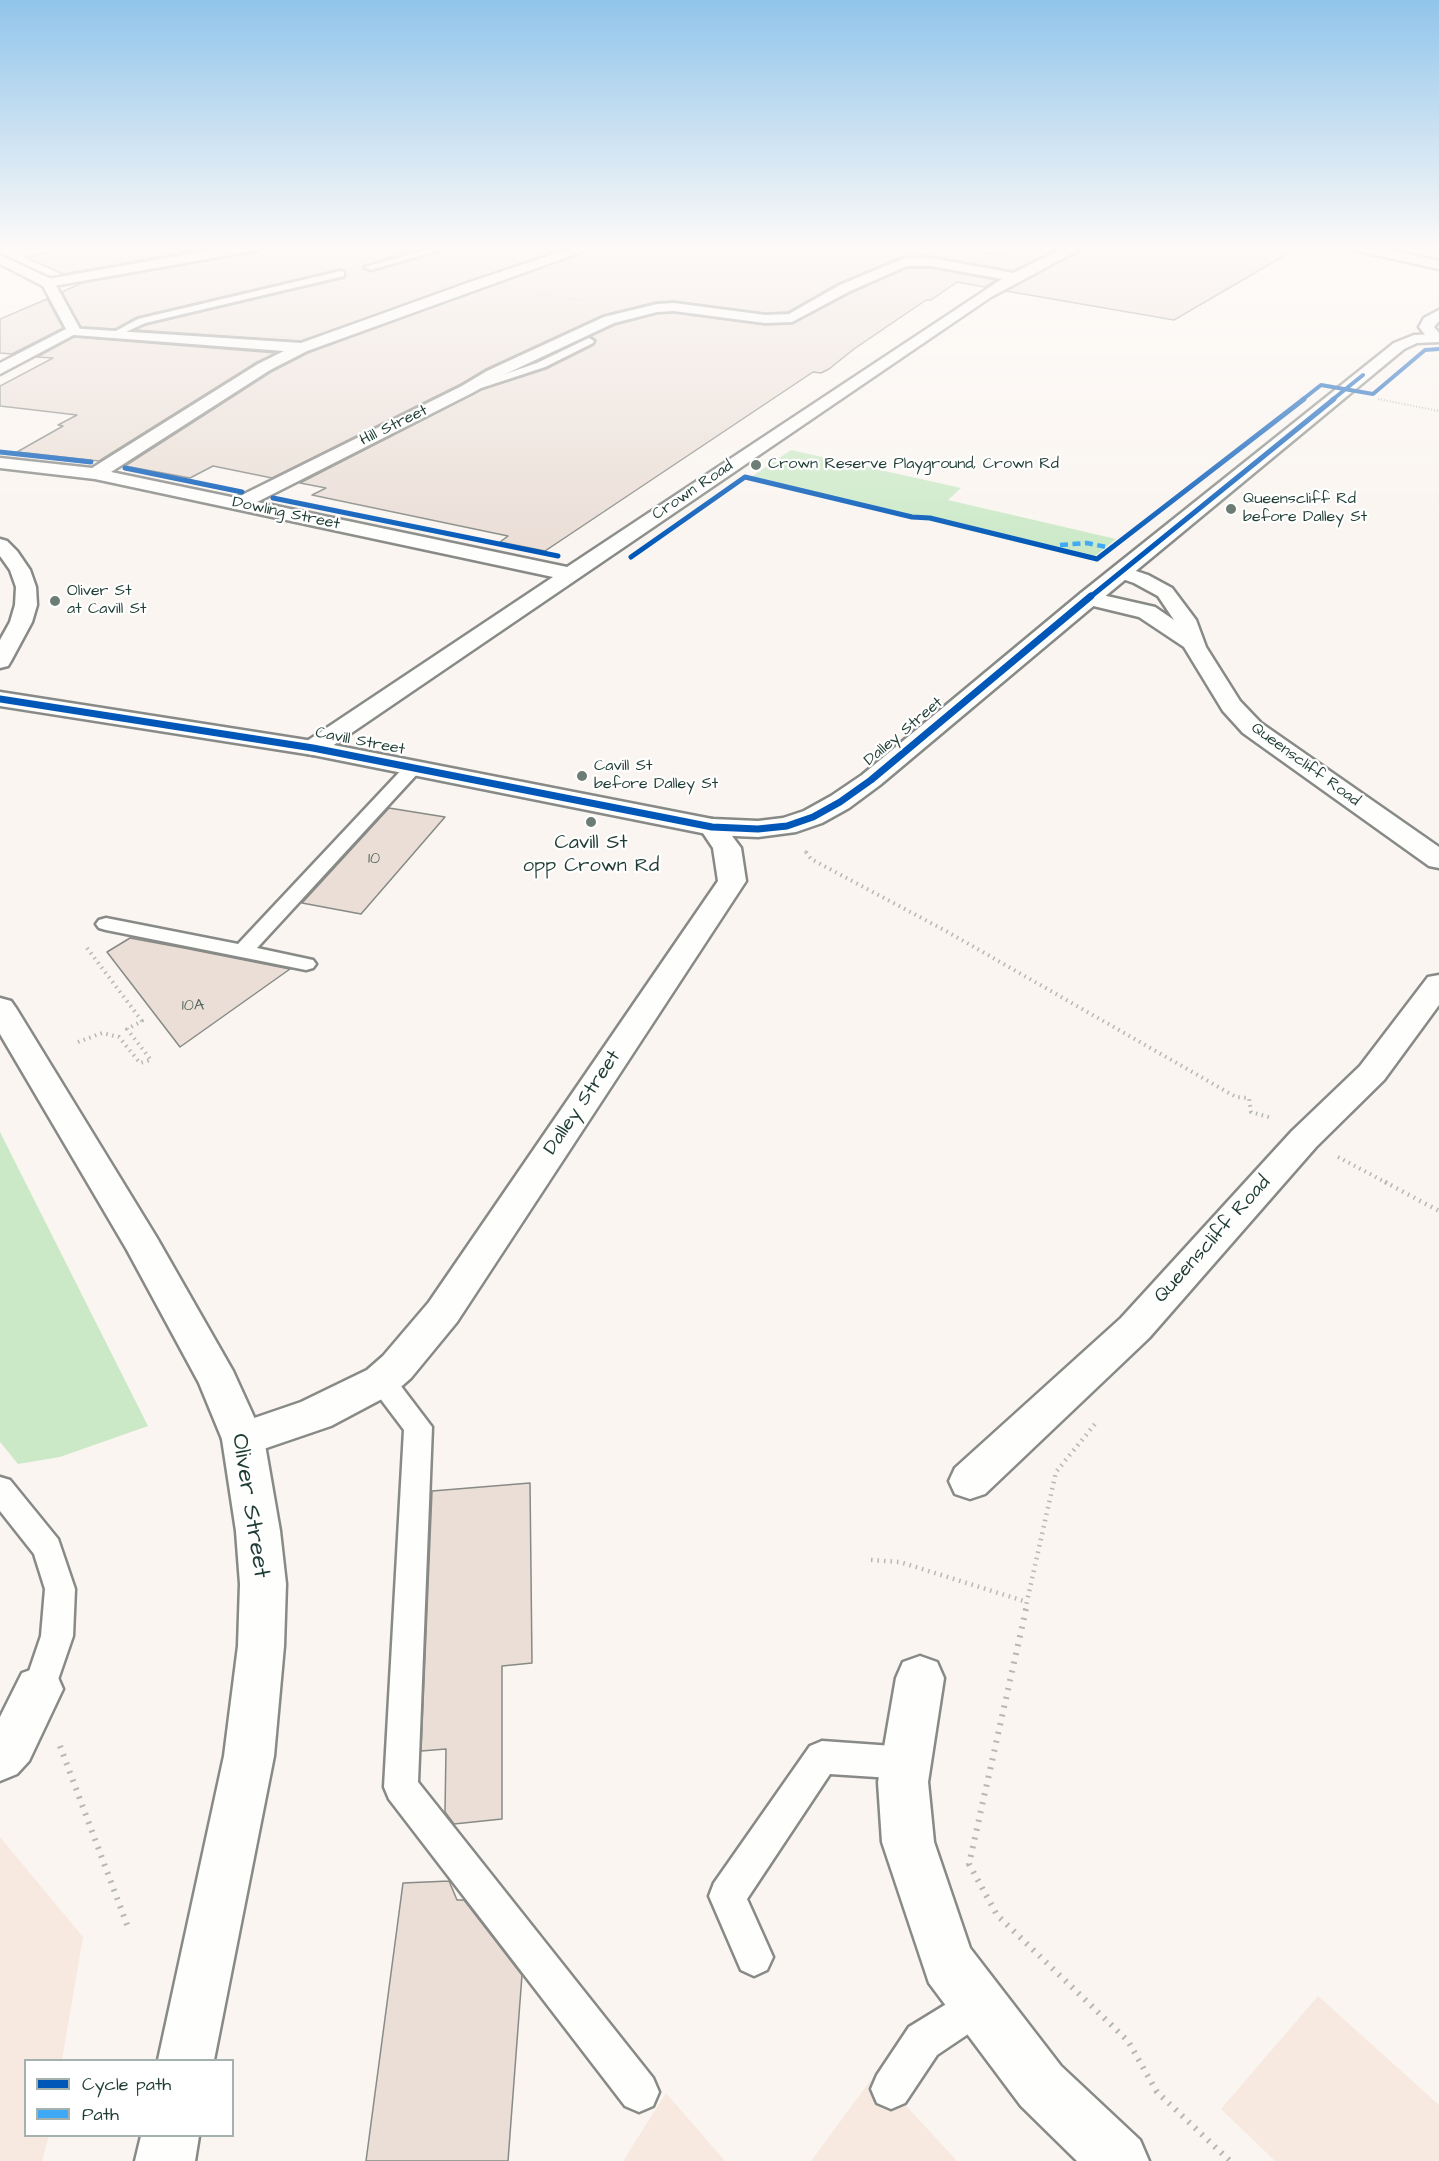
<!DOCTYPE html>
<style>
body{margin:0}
#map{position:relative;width:1439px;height:2161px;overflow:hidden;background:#faf5f0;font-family:"Architects Daughter",sans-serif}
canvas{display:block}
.legend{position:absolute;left:24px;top:2059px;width:210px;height:78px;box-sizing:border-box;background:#fff;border:2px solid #a5b1ae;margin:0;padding:8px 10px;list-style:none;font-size:18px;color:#1f3d34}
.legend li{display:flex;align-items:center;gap:12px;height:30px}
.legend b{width:30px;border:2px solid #a5b1ae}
</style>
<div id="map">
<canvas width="1439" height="2161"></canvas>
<ul class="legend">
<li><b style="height:8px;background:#0057b8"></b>Cycle path</li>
<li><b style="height:8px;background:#3fa9f5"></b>Path</li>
</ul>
</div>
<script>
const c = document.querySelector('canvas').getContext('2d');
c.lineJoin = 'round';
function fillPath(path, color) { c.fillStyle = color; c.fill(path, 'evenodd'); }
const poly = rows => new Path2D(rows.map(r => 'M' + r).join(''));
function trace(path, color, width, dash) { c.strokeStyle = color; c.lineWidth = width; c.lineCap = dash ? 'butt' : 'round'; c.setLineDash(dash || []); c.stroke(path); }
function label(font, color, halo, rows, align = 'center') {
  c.font = font + ' "Architects Daughter",sans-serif'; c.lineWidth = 4.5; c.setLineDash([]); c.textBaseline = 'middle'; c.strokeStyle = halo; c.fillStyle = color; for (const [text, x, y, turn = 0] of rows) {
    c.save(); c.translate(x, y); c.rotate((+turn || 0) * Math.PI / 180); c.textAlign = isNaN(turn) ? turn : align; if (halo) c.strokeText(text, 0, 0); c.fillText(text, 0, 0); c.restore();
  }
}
const built = poly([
 [0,1837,83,1937,62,2060,26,2060,26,2136,49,2136,42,2161,0,2161],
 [1318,1996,1439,2105,1439,2161,1275,2161,1221,2109],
 [876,2073,957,2161,811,2161],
 [666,2093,725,2161,623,2161]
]);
const green = poly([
 [791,450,961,488,948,500,1116,539,1090,560,751,477],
 [0,1132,148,1426,60,1457,18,1464,0,1442]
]);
const building = poly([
 [84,246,219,246,63,274,25,257,84,246],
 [266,246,430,246,363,266,364,269,371,272,457,246,570,246,301,341,135,330,146,325,345,278,345,270,340,269,137,317,115,329,81,327,62,292,82,283,258,252,266,246],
 [600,246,856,246,866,249,874,246,913,246,950,252,958,248,1002,255,1002,246,1063,246,1013,271,931,256,904,256,839,283,788,312,765,313,674,301,656,302,603,315,486,369,461,384,272,478,213,466,190,478,125,466,271,372,308,353,600,246],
 [1088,246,1169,246,1195,250,1215,246,1301,246,1174,320,1006,291,1088,246],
 [907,268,931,268,996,280,985,287,957,282,931,300,926,300,854,349,829,369,821,373,813,372,545,551,500,542,508,536,312,495,326,488,300,483,481,390,546,369,594,345,596,340,591,336,615,325,657,314,674,313,765,325,792,324,851,293,907,268],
 [47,299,63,328,12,354,0,353,0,319,47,299],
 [74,337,276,353,257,362,99,461,17,452,63,426,58,425,77,415,0,406,0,386,53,358,37,357,74,337],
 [389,808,445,817,361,914,302,903,389,808],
 [130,938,184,948,290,969,180,1047,107,952,130,938],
 [530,1483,532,1663,502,1666,502,1819,454,1824,445,1812,446,1749,421,1751,432,1491,530,1483],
 [449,1881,457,1900,464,1900,522,1975,508,2161,366,2161,403,1883,449,1881]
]);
const pathFar5 = poly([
 [536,294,585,301],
 [1378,399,1383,400]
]);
const pathFar4 = poly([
 [1378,399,1439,411]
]);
const pathFar3 = poly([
 [805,851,807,853]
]);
const pathFar2 = poly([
 [806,852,811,859,946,931,1236,1097,1249,1098,1251,1112,1272,1118],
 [78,1042,102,1033,119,1037,140,1063,151,1060,127,1029,142,1021,87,948],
 [1338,1157,1387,1183]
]);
const pathFar1 = poly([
 [1385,1182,1439,1211],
 [871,1560,900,1562,1027,1602],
 [1025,1610,1056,1472,1095,1424]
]);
const path = poly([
 [1026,1609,969,1864,997,1915,1128,2041,1157,2092,1230,2161],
 [60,1746,129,1930]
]);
const lane = poly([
 [439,246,455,246,370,270,365,267,439,246],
 [341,271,344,272,344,276,145,323,117,336,112,333,138,319,341,271],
 [589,338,594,341,593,343,545,367,472,391,464,391,462,389,537,363,589,338],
 [413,763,419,764,422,768,419,772,257,948,313,960,316,964,313,968,306,970,106,930,99,928,96,924,99,920,106,918,238,944,407,764,413,763],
 [381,1370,391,1373,432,1427,418,1782,653,2078,659,2092,653,2106,639,2112,625,2106,389,1799,384,1787,404,1430,367,1381,371,1373,381,1370],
 [0,1477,10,1480,58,1539,75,1589,73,1636,51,1700,39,1704,27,1700,23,1689,41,1636,45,1589,34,1554,0,1511,0,1477],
 [822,1741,907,1747,919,1751,924,1763,919,1775,907,1779,830,1774,747,1899,773,1957,767,1970,754,1976,741,1970,709,1896,714,1883,810,1746,822,1741],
 [979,1986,992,1992,998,2005,992,2018,937,2055,905,2103,891,2109,877,2103,871,2089,877,2075,909,2027,966,1992,979,1986]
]);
const street = poly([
 [234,246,264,246,258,250,48,287,41,283,48,279,234,246],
 [578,246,598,246,307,351,270,370,111,472,236,498,462,386,487,371,604,317,657,304,674,303,765,315,789,314,840,285,905,258,931,258,1013,273,1069,246,1086,246,991,297,322,753,313,755,304,753,301,748,304,743,553,577,95,479,0,468,0,458,92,468,258,364,284,351,74,335,67,331,69,328,301,343,470,282,578,246],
 [907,266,931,266,1002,279,567,567,257,502,474,392,499,377,614,323,657,312,674,311,765,323,792,322,850,291,907,266],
 [1348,246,1373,246,1439,261,1439,269,1354,250,1348,246],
 [1439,310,1439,321,1434,327,1439,333,1439,341,1435,342,1430,341,1419,327,1424,318,1439,310],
 [1121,566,1148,575,1172,588,1196,620,1206,647,1240,701,1261,723,1439,847,1439,868,1429,866,1243,733,1223,711,1184,647,1139,617,1081,603,1078,598,1081,593,1089,592,1155,607,1174,620,1158,596,1134,583,1114,576,1111,572,1114,568,1121,566],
 [712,819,721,821,741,848,746,881,457,1322,411,1378,395,1392,331,1426,243,1456,228,1451,222,1439,228,1427,301,1402,367,1370,383,1356,429,1302,718,881,713,848,699,827,703,821,712,819],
 [1439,975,1439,1005,1384,1080,1316,1147,1149,1338,985,1494,970,1499,955,1494,949,1481,955,1468,1121,1318,1292,1131,1360,1066,1428,977,1439,975],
 [920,1656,937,1662,944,1678,928,1782,934,1842,970,1948,1061,2066,1140,2140,1149,2161,1077,2161,1021,2106,929,1983,882,1842,878,1782,896,1678,903,1662,920,1656],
 [39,1667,56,1673,63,1689,29,1761,17,1774,0,1781,0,1717,22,1673,39,1667]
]);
const secondary = poly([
 [0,255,53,280,81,331,0,374,0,363,66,329,43,286,0,264,0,255],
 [1439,334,1439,342,1417,343,1404,349,1097,603,880,785,849,808,822,823,796,832,758,837,712,835,313,755,0,706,0,692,313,741,712,819,758,821,783,818,804,811,831,796,862,775,1081,593,1394,343,1414,335,1439,334],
 [0,539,7,541,17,551,30,570,36,587,37,605,32,622,11,661,8,666,0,668,0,640,10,622,15,605,16,587,10,570,0,556,0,539],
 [0,998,11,1001,16,1008,157,1238,233,1371,264,1439,280,1531,286,1584,284,1646,274,1756,214,2060,158,2060,224,1756,238,1646,240,1584,236,1531,222,1439,199,1383,127,1250,0,1034,0,998],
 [141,2136,199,2136,195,2161,135,2161,141,2136]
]);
const quiet = poly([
 [1060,545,1087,543,1111,548]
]);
const cyclewayFar2 = poly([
 [1302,400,1321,385,1373,394,1425,350,1439,349],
 [1332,400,1363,375]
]);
const cyclewayFar1 = poly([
 [0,452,91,462],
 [125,468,242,492],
 [273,498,558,556],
 [631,557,745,477,912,517,930,518,1097,559,1304,399],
 [1089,598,1334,399]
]);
const cycleway = poly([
 [0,699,313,748,712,827,758,829,787,826,813,817,840,802,871,780,1091,596]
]);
const markers = [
 [756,465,6,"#6c7d76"],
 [1231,509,6,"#6c7d76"],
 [55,601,6,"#6c7d76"],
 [582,776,6,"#6c7d76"],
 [591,822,6,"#6c7d76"]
];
const farStreetnames = [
 ["Hill Street",394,426,-26],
 ["Crown Road",693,491,-34],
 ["Dowling Street",286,514,12],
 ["Dalley Street",904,732,-40],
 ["Cavill Street",360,742,11],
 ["Queenscliff Road",1305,765,36]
];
const farPoinames = [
 ["Crown Reserve Playground, Crown Rd",768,465],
 ["Queenscliff Rd",1243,500],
 ["before Dalley St",1243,518],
 ["Oliver St",67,592],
 ["at Cavill St",67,610],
 ["Cavill St",594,767],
 ["before Dalley St",594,785]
];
const numberNames = [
 ["10",374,860],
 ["10A",193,1007]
];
const poiNames = [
 ["Cavill St",591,844],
 ["opp Crown Rd",591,867]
];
const streetNames = [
 ["Dalley Street",583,1103,-56],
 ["Queenscliff Road",1213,1240,-48]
];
const nearStreetnames = [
 ["Oliver Street",249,1506,81]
];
fillPath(built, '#f7e9e0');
fillPath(green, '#cbe9c7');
fillPath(building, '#eaded6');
trace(building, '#878a86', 1.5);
trace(lane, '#878a86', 5);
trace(street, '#878a86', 5);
trace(secondary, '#878a86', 5);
trace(pathFar5, '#b5b8b6', 1.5, [1, 2]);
trace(pathFar4, '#b5b8b6', 2, [1, 2]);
trace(pathFar3, '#b5b8b6', 3, [1, 3]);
trace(pathFar2, '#b5b8b6', 4, [1.5, 4.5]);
trace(pathFar1, '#b5b8b6', 4.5, [1.5, 5]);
trace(path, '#b5b8b6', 6, [2, 7]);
fillPath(lane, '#fefefd');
fillPath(street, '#fefefd');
fillPath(secondary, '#fefefd');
trace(quiet, '#3fa9f5', 4.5, [8, 4.5]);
trace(cyclewayFar2, '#0057b8', 4);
trace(cyclewayFar1, '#0057b8', 5);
trace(cycleway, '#0057b8', 7);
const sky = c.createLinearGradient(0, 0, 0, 549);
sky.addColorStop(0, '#91c5eb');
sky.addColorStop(0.45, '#fdfaf8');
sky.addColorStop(1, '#fdfaf800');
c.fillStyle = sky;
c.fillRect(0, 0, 1439, 549);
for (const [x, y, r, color] of markers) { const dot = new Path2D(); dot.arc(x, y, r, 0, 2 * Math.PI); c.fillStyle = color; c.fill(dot); trace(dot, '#fff', 2); }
label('16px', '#1f3d34', '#fff', farStreetnames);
label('16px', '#1f3d34', '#fff', farPoinames, 'left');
label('16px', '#52655c', null, numberNames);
label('20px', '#1f3d34', '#fff', poiNames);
label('20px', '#1f3d34', '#fff', streetNames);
label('24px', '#1f3d34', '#fff', nearStreetnames);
</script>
